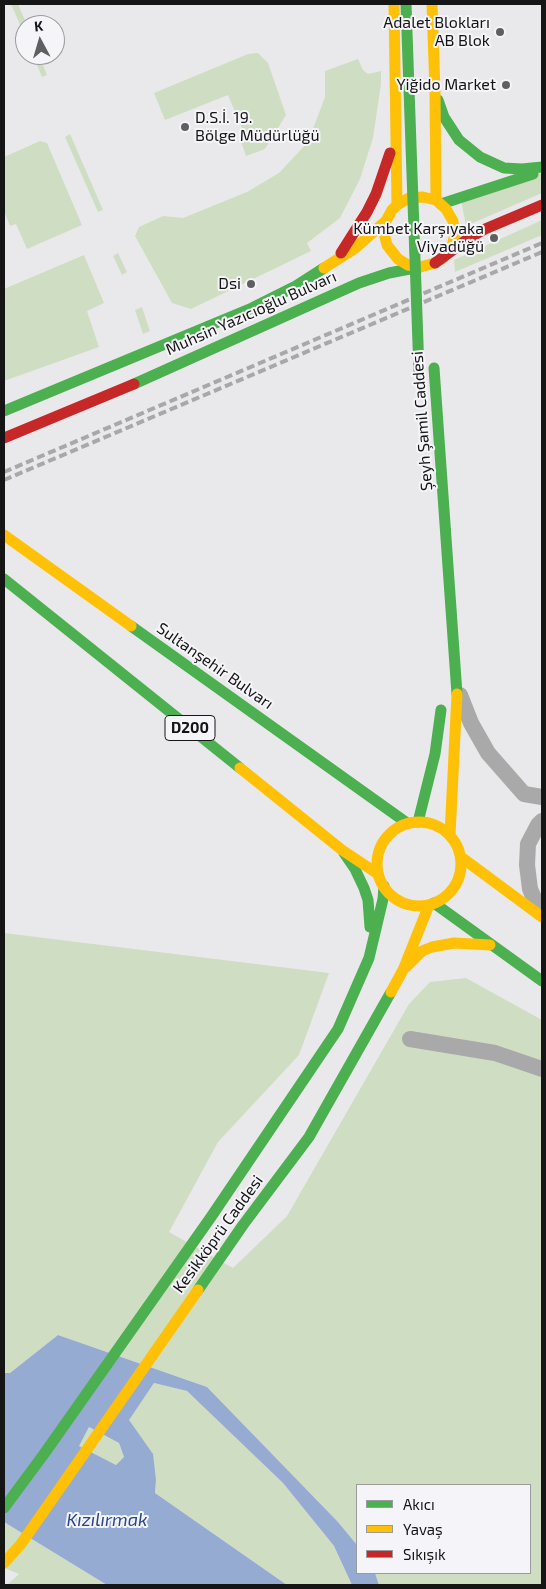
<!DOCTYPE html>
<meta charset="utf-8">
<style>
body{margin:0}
#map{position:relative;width:546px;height:1589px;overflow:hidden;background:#e9e9eb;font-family:"Exo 2",sans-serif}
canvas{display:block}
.frame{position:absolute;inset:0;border:5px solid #151516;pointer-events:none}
.legend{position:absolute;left:356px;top:1484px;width:175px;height:90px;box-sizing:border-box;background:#f5f5f9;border:1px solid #9b9b9e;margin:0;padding:6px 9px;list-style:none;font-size:15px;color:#151516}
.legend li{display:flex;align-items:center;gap:10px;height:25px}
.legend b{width:25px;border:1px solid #9b9b9e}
.north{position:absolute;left:15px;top:15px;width:50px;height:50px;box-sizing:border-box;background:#f5f5f9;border:1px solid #9b9b9e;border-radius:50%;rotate:354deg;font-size:14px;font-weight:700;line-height:20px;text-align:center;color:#151516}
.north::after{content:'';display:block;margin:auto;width:18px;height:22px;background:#5f5f61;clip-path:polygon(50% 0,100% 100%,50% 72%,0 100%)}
</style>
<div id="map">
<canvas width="546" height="1589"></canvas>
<div class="frame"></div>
<ul class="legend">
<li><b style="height:6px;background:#4caf50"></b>Akıcı</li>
<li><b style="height:6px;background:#ffc107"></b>Yavaş</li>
<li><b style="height:6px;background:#c62828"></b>Sıkışık</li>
</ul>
<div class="north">K</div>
</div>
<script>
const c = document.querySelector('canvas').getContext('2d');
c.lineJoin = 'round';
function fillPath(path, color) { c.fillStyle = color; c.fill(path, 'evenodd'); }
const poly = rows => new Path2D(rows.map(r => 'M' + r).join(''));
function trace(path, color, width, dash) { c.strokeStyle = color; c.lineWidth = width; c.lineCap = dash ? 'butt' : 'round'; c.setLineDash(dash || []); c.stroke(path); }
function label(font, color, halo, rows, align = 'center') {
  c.font = font + ' "Exo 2",sans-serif'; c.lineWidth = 4; c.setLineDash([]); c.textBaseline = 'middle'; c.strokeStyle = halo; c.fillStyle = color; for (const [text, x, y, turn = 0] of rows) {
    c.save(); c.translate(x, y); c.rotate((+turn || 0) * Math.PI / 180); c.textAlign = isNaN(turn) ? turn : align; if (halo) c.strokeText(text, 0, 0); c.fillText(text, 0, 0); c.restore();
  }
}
const green = poly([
 [11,4,18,4,27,25,25,25,25,36],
 [258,53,268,63,286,115,265,149,246,156,239,136,244,133,228,95,165,120,154,93,248,54],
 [33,55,39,55,47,75,42,77],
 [358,59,363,70,368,74,381,71,381,84,373,138,360,179,340,218,307,243,311,251,191,309,172,303,135,236,139,227,163,216,183,218,247,192,279,173,308,142,325,97,325,71],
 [70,134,103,210,98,212,65,137],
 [40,141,47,143,82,225,27,249,16,224,10,226,4,211,4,157],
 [542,173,542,193,466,226,461,200],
 [542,220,542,235,455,272,454,260],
 [118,253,127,272,122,275,113,256],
 [84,255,104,303,87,311,99,347,4,381,4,289],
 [142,307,150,331,143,334,135,310],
 [4,933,329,973,299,1055,218,1142,169,1232,233,1268,287,1216,409,1004,430,982,466,978,542,1020,542,1585,379,1585,375,1573,530,1573,530,1485,357,1485,357,1545,338,1522,207,1387,58,1335,10,1373,4,1373],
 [154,1383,187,1391,283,1483,334,1546,352,1585,287,1585,155,1493,156,1480,128,1420],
 [89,1427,119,1443,124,1457,116,1465,78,1446],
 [4,1522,107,1585,7,1585,19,1574,4,1568]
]);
const water = poly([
 [58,1335,207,1387,338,1522,357,1545,357,1573,375,1573,379,1585,352,1585,334,1546,283,1483,187,1391,154,1383,129,1420,153,1454,156,1480,155,1493,287,1585,107,1585,4,1522,4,1373,10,1373],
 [89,1427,119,1443,124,1457,116,1465,79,1446]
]);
const street = poly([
 [460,695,471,723,488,753,524,794,542,797],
 [540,912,530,889,527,865,528,844,538,825,542,821],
 [410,1039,495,1053,542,1069]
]);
const fast = poly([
 [438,100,444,117,459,140,480,157,504,168,522,169,542,167],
 [441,204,533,174],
 [434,368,457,694],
 [134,384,359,283,389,273,420,267],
 [4,411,252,308,296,286,324,268],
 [4,579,240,768],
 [131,626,407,823],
 [418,822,435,754,441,710],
 [344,853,355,869,364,888,368,900,370,927],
 [434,903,542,981],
 [198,1290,243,1225,309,1137,391,992],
 [4,1508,44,1454,211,1217,338,1029,369,958,383,899,384,886]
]);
const slow = poly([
 [394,4,397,205],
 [432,4,435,91,436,200],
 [435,263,420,267,408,265,398,259,387,245,384,233,386,221,392,210,397,205,409,198,423,197,436,200,446,209,453,221,455,235,451,249,442,259],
 [324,268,354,249,386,221],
 [4,535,131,626],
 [240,768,342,850,378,874],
 '377 864a42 42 0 1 1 84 0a42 42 0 1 1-84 0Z',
 [450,835,457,694],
 [461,857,542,917],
 [406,967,422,951,432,947,454,943,490,945],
 [391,992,403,970,429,905],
 [4,1563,21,1544,198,1290]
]);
const jam = poly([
 [341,253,367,212,376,194,390,153],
 [435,263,469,238,485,229,542,205],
 [4,438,134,384]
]);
const rail = poly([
 [4,472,542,243],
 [4,480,542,252]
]);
const fastBridge = poly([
 [406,4,419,372]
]);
const markers = [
 [500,32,5,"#5f5f61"],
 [506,85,5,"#5f5f61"],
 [185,127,5,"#5f5f61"],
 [494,238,5,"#5f5f61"],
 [251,284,5,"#5f5f61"]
];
const shields = [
 [190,728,50]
];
const shieldNames = [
 ["D200",190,728]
];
const poiNames = [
 ["Adalet Blokları",490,23],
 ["AB Blok",490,41],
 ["Yiğido Market",496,85],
 ["D.S.İ. 19.",195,118,"left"],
 ["Bölge Müdürlüğü",195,136,"left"],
 ["Kümbet Karşıyaka",484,229],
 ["Viyadüğü",484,247],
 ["Dsi",241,284]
];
const streetNames = [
 ["Muhsin Yazıcıoğlu Bulvarı",251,313,-24],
 ["Şeyh Şamil Caddesi",422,421,-94],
 ["Sultanşehir Bulvarı",215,666,35],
 ["Kesikköprü Caddesi",218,1234,-54]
];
const waterNames = [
 ["Kızılırmak",107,1520]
];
fillPath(green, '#cfdec2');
fillPath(water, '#96abd2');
trace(street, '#a9a9aa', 16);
trace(fast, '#4caf50', 11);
trace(slow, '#ffc107', 11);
trace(jam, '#c62828', 11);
trace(rail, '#a8a8a9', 4, [8, 4]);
trace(fastBridge, '#4caf50', 11);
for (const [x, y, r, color] of markers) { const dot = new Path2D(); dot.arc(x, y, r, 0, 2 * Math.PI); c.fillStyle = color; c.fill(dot); trace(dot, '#f5f5f9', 2); }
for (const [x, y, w] of shields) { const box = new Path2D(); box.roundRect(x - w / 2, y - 12.5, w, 25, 4); c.fillStyle = '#f5f5f9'; c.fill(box); trace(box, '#151516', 1); }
label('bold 15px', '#151516', null, shieldNames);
label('16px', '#151516', '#f5f5f9', poiNames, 'right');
label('16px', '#151516', '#f5f5f9', streetNames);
label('italic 18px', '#27478d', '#f5f5f9', waterNames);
</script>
